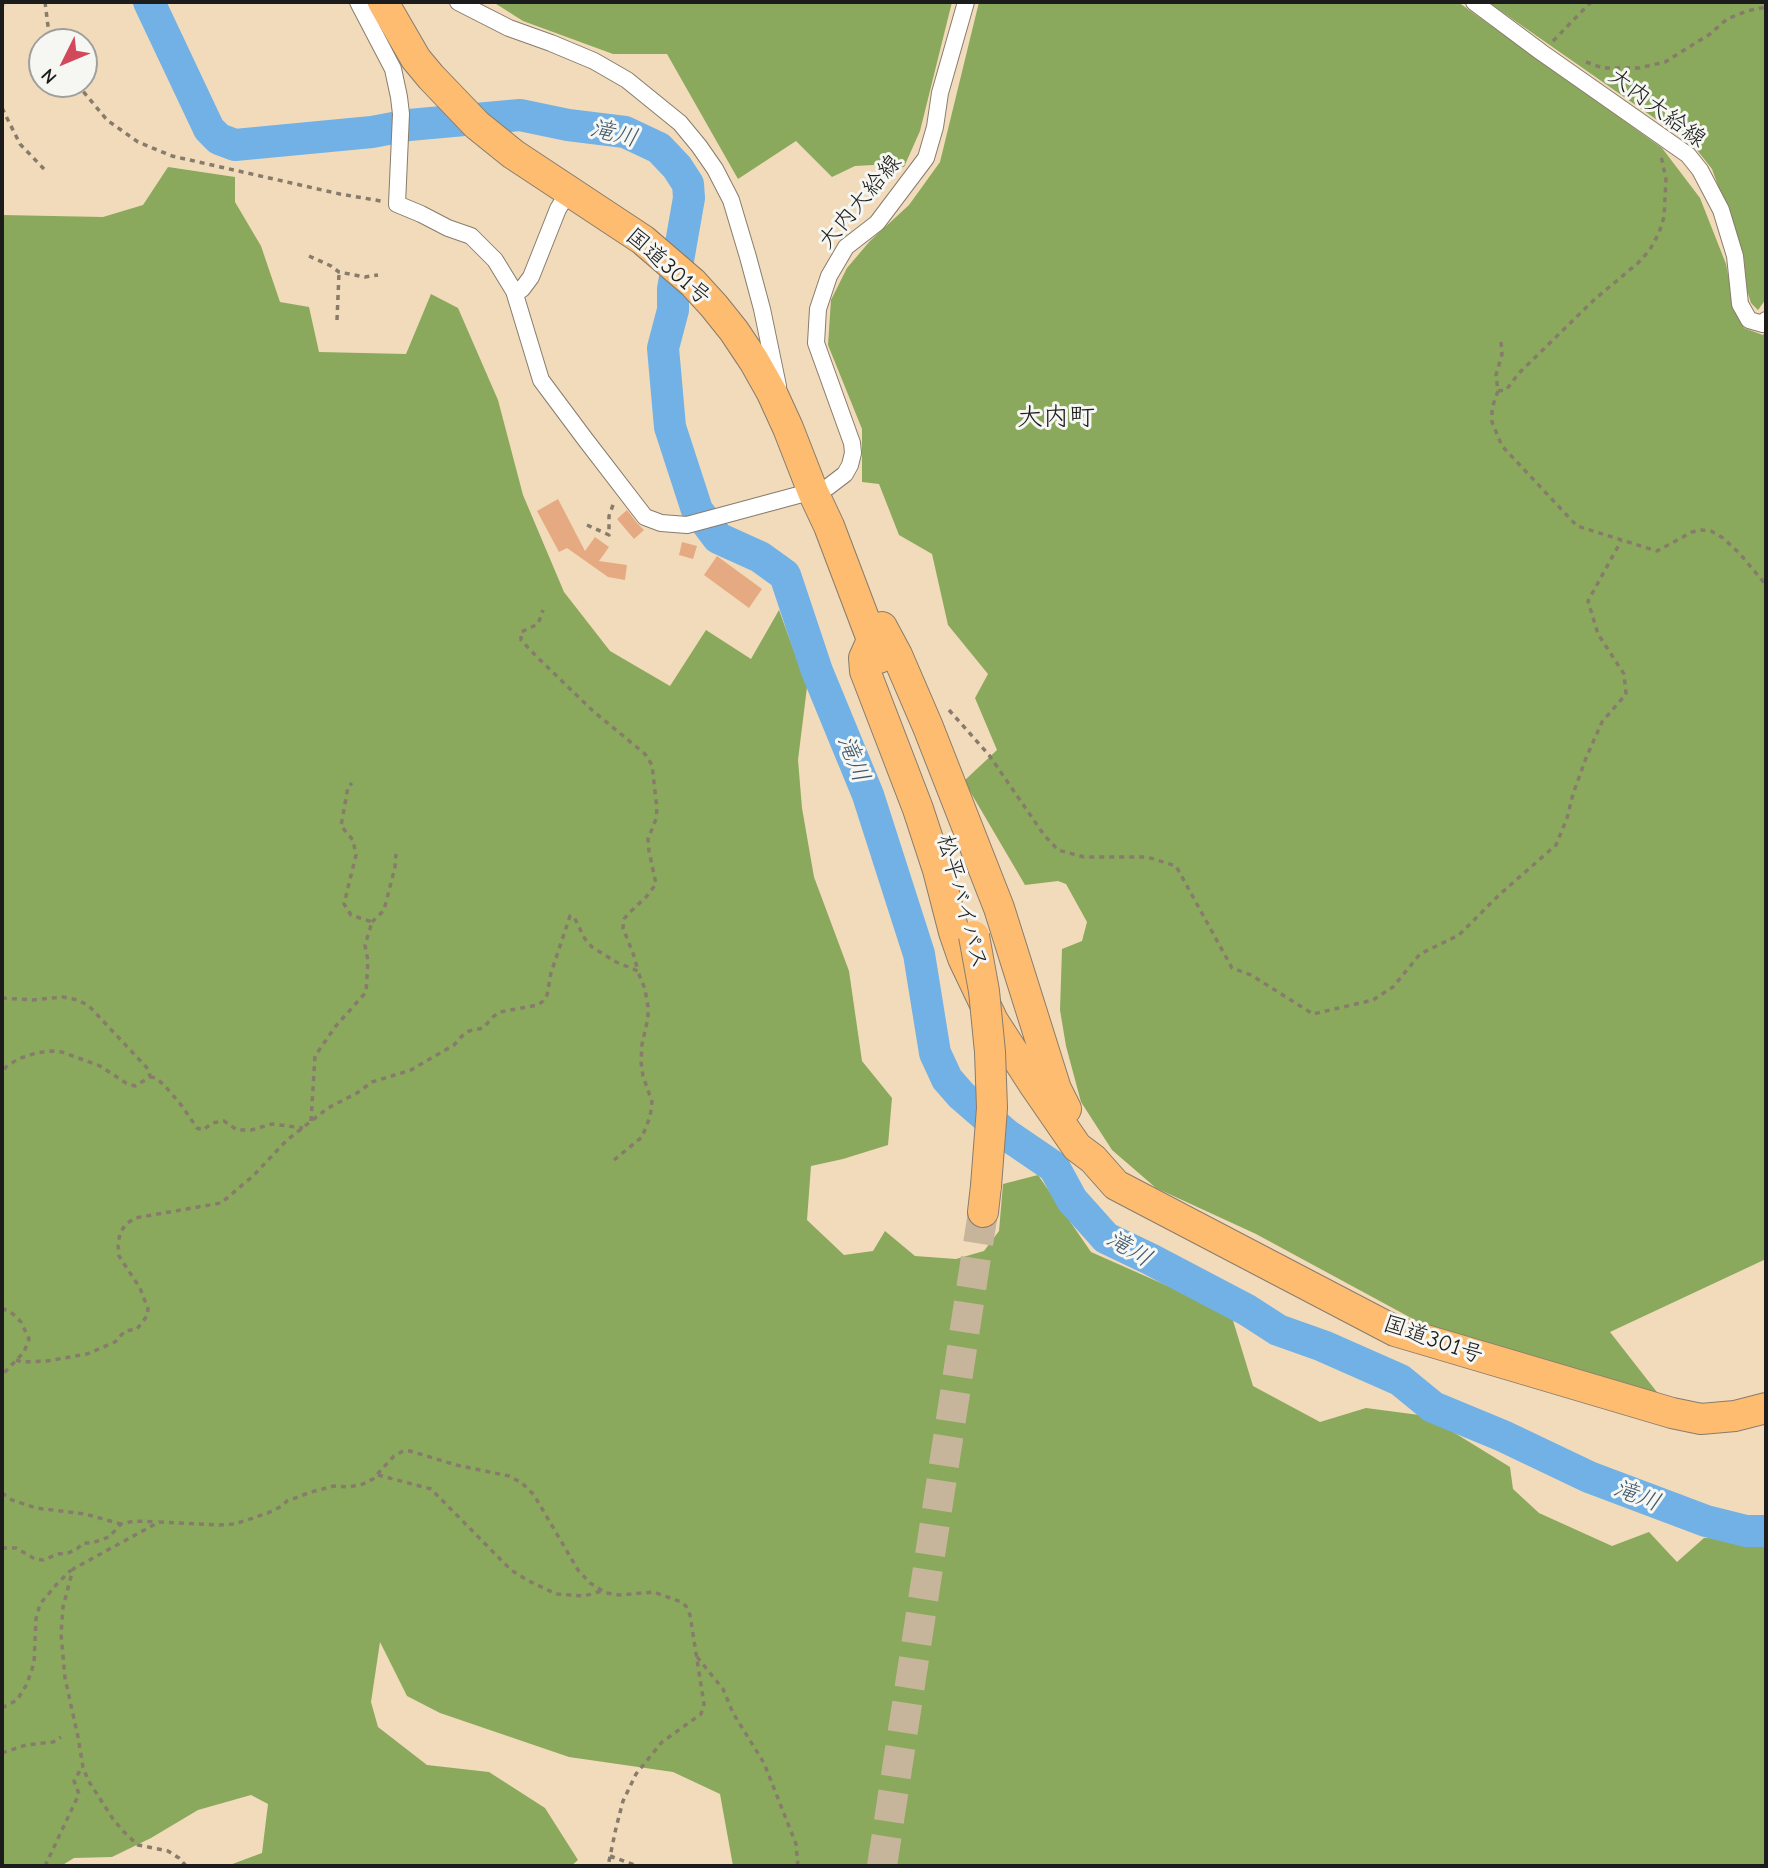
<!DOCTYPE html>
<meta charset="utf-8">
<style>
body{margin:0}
#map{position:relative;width:1768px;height:1868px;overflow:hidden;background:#f2dbbb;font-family:"Comic Neue",sans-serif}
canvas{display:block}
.frame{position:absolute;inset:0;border:4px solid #1c1c1c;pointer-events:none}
.north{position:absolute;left:28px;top:28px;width:70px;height:70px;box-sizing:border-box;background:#f6f6f2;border:2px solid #9f9f9c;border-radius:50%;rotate:227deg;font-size:19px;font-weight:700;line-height:28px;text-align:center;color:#1c1c1c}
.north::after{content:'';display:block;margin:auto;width:24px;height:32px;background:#d1495b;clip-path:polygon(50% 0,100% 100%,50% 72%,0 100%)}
</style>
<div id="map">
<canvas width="1768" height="1868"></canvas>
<div class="frame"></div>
<div class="north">N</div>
</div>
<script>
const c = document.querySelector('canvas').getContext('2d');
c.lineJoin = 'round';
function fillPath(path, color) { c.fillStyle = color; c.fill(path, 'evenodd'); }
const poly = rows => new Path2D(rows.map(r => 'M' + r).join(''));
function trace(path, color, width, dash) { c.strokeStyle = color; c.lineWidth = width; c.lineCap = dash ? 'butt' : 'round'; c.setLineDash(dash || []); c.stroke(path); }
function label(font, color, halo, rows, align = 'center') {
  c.font = font + ' "Comic Neue","Klee One",sans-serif'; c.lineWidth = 6; c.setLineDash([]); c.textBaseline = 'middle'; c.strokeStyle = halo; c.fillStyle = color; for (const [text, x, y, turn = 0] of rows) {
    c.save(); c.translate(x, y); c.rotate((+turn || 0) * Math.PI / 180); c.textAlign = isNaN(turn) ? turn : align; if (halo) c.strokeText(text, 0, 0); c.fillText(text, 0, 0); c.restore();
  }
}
const forest = poly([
 [493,2,952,2,920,131,904,167,873,165,855,166,832,177,796,141,738,179,667,54,613,54,523,21],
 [979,2,1458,2,1662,148,1700,198,1726,264,1735,312,1744,328,1763,335,1766,331,1766,1259,1610,1332,1660,1396,1437,1332,1256,1234,1156,1188,1112,1150,1081,1102,1066,1046,1060,1010,1062,949,1082,941,1087,922,1066,884,1058,881,1025,885,964,781,997,750,975,698,988,674,948,625,932,554,899,535,879,484,862,482,862,429,828,345,831,300,847,268,870,241,909,205,940,162],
 [1488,2,1766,2,1766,299,1758,310,1751,303,1747,290,1744,258,1712,169,1693,145],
 [168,167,235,177,235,202,261,246,280,302,309,307,319,352,406,354,431,294,458,308,498,400,523,495,564,592,610,651,670,686,706,630,751,659,779,610,807,687,798,760,802,808,814,877,849,971,862,1061,892,1098,888,1145,843,1159,811,1166,807,1220,844,1255,873,1251,885,1231,915,1256,956,1259,984,1251,999,1231,1003,1184,1038,1175,1091,1252,1231,1314,1253,1386,1320,1422,1366,1408,1427,1416,1510,1467,1513,1489,1539,1513,1612,1546,1649,1532,1677,1562,1704,1538,1766,1539,1766,1866,733,1866,720,1794,673,1772,569,1757,440,1713,407,1696,380,1642,371,1702,378,1727,427,1765,489,1772,545,1808,578,1860,571,1866,227,1866,262,1853,268,1804,251,1795,198,1810,151,1838,112,1857,74,1858,61,1866,2,1866,2,215,103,217,143,205]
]);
const river = poly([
 [149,2,209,129,219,139,235,145,372,132,409,125,520,115,568,125,625,132,659,148,677,167,688,184,689,198,673,289,673,310,663,348,670,427,697,510,718,538,760,557,785,575,817,671,868,795,919,954,935,1053,947,1079,961,1095,1007,1135,1054,1167,1072,1200,1106,1238,1150,1259,1247,1310,1278,1330,1323,1346,1400,1380,1433,1407,1503,1436,1589,1477,1706,1521,1746,1531,1766,1531]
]);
const building = poly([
 [558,499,585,551,595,537,609,547,599,561,627,565,625,580,608,577,567,548,559,552,537,511],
 [627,510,637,523,644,530,634,539,617,519],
 [682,542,697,546,693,559,679,555],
 [717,556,762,589,749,608,704,575]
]);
const highwayTunnel = poly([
 [882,1866,983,1212]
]);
const path = poly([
 [45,2,50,42],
 [2,8,3,2],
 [1553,41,1591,2],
 [1586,62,1603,68,1639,68,1665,62,1710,34,1727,19,1747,11,1766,7],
 [77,84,107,120,138,142,172,156,340,194,381,201],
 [2,108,20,144,44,169],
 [309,256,331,266,339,272,365,277,378,275],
 [337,320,339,273],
 [1501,342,1502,354,1496,375,1498,391,1492,408,1492,422,1502,446,1577,526,1657,551,1692,532,1702,530,1711,531,1723,538,1740,554,1766,585],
 [1498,391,1506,390,1519,373,1595,299,1638,263,1649,251,1659,233,1664,217,1666,179,1661,156],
 [587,525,609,535,609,516,614,502],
 [949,710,989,755,1044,835,1058,850,1084,857,1147,857,1176,866,1232,968,1251,975,1313,1014,1373,1000,1393,987,1420,954,1459,935,1499,895,1556,845,1567,818,1573,794,1586,758,1602,722,1626,694,1624,674,1598,634,1588,601,1621,541],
 [372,922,384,910,395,867,396,854],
 [2,998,33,1000,63,997,78,1000,89,1006,149,1070,150,1077,135,1086,126,1083,100,1066,62,1052,51,1051,36,1053,18,1059,6,1067,2,1073],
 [150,1077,156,1078,165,1086,182,1106,197,1128,203,1130,212,1123,224,1121,237,1130,251,1130,272,1124,303,1128],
 [311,1121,315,1056,335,1027,366,992,368,961,365,945,372,922,351,915,344,904,356,855,353,840,341,826,348,787,352,783],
 [614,1160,642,1137,650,1117,652,1102,643,1076,641,1062,642,1044,648,1018,648,1007,645,989,638,972],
 [2,1308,13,1314,21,1322,29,1339,24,1352,2,1375],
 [16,1360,22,1362,47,1361,87,1354,115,1342,125,1331,137,1329,147,1316,148,1309,140,1288,119,1256,118,1245,120,1233,126,1224,135,1218,221,1203,253,1176,287,1140,328,1108,357,1093,372,1082,411,1070,454,1045,462,1036,469,1031,483,1028,494,1016,500,1012,538,1005,543,1001,547,995,551,973,570,916,574,917,585,939,592,947,616,962,638,971,634,956,623,928,624,919,629,913,646,897,656,884,649,851,648,839,656,819,657,809,652,765,645,754,593,711,536,656,521,640,521,632,538,624,543,610],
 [378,1475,431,1489,511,1570,527,1580,556,1594,584,1596,602,1591],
 [2,1493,12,1500,36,1508,85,1514,121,1524],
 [2,1548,16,1548,35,1559,43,1560,58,1554,68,1553,77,1549,83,1543,92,1543,109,1537,121,1524,134,1521,157,1522],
 [697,1657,723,1689,733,1713,764,1763,796,1844,798,1866],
 [2,1708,17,1700,27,1684,34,1663,36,1619,40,1604,57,1584,71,1570],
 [2,1753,26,1745,53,1742,61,1737],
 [610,1856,637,1866],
 [45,1866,79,1794,74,1781,82,1767],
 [186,1866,179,1858,168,1851,138,1845,124,1832,113,1819,88,1780,83,1767,78,1737,65,1678,61,1634,63,1607,73,1569,159,1522,219,1525,235,1524,268,1513,282,1506,287,1501,311,1492,334,1486,348,1487,363,1484,373,1479,394,1456,403,1451,410,1451,456,1465,509,1476,522,1483,534,1495,578,1570,590,1583,606,1593,619,1595,654,1592,681,1602,686,1606,690,1615,704,1704,701,1714,662,1742,636,1774,623,1801,616,1828,608,1866]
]);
const street = poly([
 [358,2,393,69,399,97,401,114,397,204,421,214,448,228,471,236,495,260,514,291,541,380,585,439,645,517,661,523,687,525,828,487,845,474,850,465,853,453,852,443,816,343,818,309,829,276,846,247,877,223,926,158,935,127,940,93,966,2],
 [458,2,509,28,551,43,594,61,627,80,680,123,699,146,715,169,731,200,748,257,762,309,778,386],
 [1474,2,1541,52,1688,155,1700,170,1721,210,1735,256,1740,304,1749,320,1763,324,1766,320],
 [515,294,522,289,531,277,558,209,569,191]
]);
const highway = poly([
 [383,2,416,59,431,77,477,125,513,154,643,240,693,283,714,306,734,331,754,361,772,393,788,428,813,492,829,526,879,658],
 [882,627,897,655,928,727,999,908,1056,1089,1066,1109],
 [872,640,864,658,865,671,918,809,938,870,954,932,963,958,993,1021,1035,1086,1077,1147,1093,1159,1116,1185,1395,1331,1672,1413,1701,1419,1735,1416,1766,1408],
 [983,1212,986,1186]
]);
const highwayBridge = poly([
 [974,936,984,991,990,1052,992,1108,986,1186]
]);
const streetNames = [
 ["大内大給線",1657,108,37],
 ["大内大給線",860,202,-50],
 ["国道301号",668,267,41],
 ["松平バイパス",962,902,75],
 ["国道301号",1433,1340,19]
];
const waterNames = [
 ["滝川",614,134,14],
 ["滝川",853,759,68],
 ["滝川",1129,1249,31],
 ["滝川",1637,1496,21]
];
const quarterNames = [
 ["大内町",1056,418]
];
fillPath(forest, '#8aa95c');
trace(river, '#72b1e5', 32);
fillPath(building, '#e5aa81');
trace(highwayTunnel, '#c7b59b', 30, [30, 15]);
trace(street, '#877c6c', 18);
trace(highway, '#877c6c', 32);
trace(path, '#877c6c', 3.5, [5, 5]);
trace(street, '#fff', 16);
trace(highway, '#febc70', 30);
trace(highwayBridge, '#877c6c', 32, []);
trace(highwayBridge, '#febc70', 30);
label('23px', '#1c1c1c', '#f6f6f2', streetNames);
label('italic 24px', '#3e586c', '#f6f6f2', waterNames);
label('26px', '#1c1c1c', '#f6f6f2', quarterNames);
</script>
